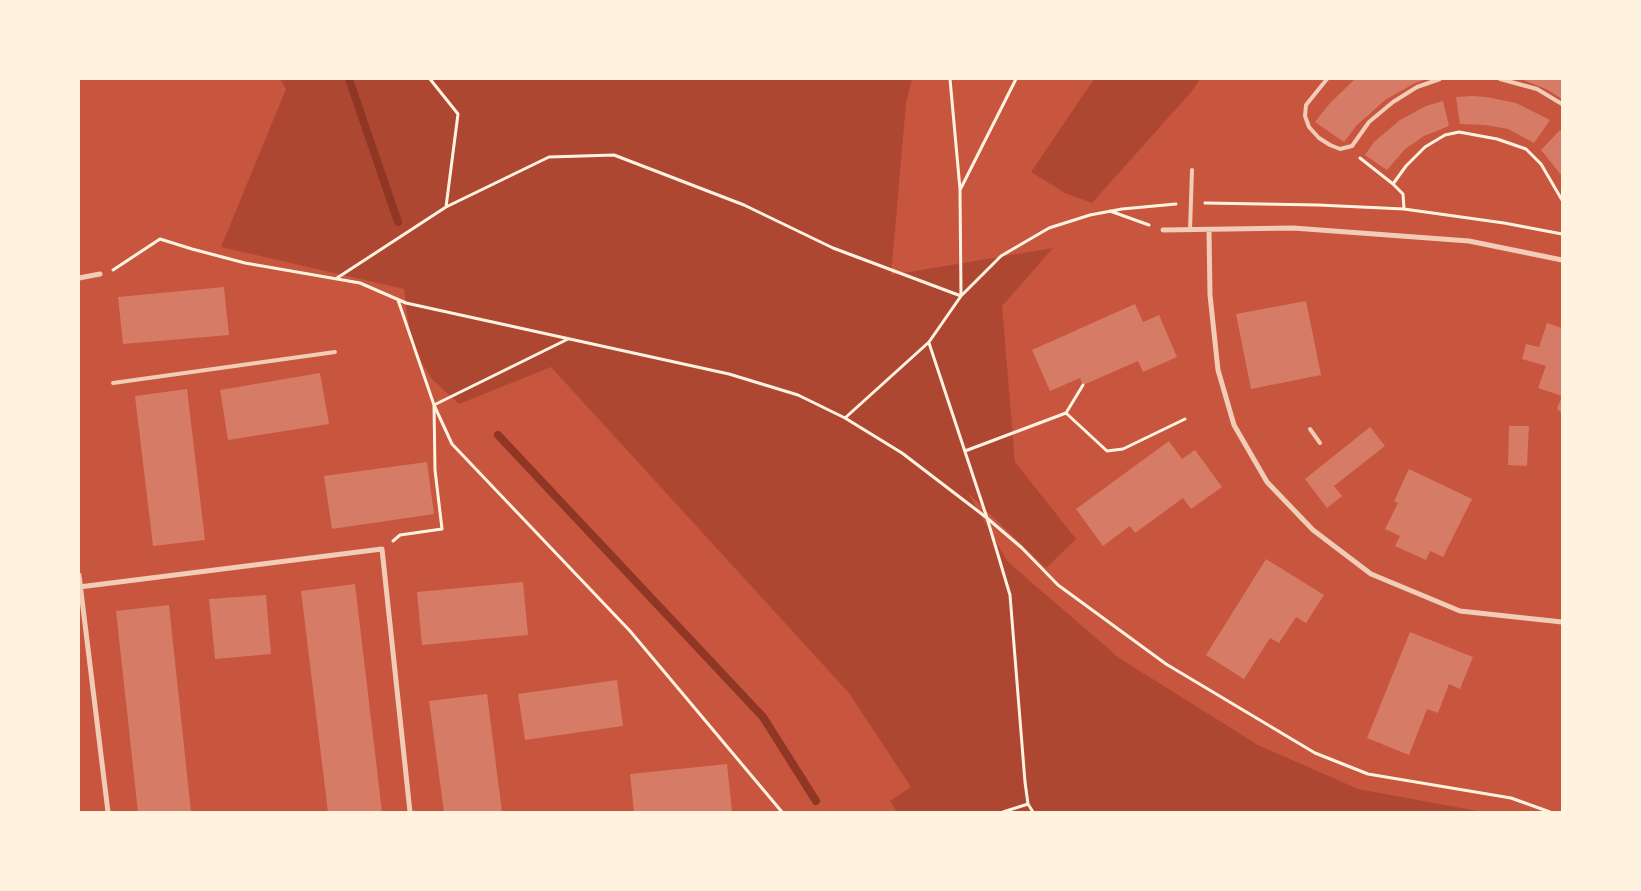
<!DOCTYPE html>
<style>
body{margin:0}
#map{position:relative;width:1641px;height:891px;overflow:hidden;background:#c8553d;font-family:Signika,sans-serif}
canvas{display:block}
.frame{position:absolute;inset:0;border:80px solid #fff3e0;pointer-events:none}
</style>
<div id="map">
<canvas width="1641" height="891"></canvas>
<div class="frame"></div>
</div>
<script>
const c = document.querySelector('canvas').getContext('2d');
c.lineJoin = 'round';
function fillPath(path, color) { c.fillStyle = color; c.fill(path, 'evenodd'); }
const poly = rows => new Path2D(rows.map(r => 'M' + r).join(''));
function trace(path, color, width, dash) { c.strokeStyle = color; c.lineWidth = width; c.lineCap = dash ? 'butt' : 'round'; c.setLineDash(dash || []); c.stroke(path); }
const green = poly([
 [280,79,912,79,906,104,891,275,1053,248,1002,306,1015,462,1076,539,1046,568,968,493,1007,561,1119,658,1258,745,1358,789,1483,812,897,812,890,801,911,787,849,693,551,367,459,404,432,379,411,345,404,289,221,247,286,89],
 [1094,79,1200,79,1192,91,1092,203,1065,193,1031,172]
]);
const stream = poly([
 [349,79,398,222],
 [498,435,763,717,816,801]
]);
const building = poly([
 [1355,79,1427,79,1415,83,1385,100,1357,125,1344,142,1315,122,1330,103],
 [1521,79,1562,79,1562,99,1548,90],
 [1472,96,1487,97,1516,103,1550,120,1534,143,1508,129,1485,125,1460,124,1456,97],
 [1443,101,1449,126,1424,136,1414,143,1405,149,1387,170,1365,155,1374,142,1400,120,1426,106],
 [1560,130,1562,132,1562,176,1541,150],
 [224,287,229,335,123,344,118,297],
 [1306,301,1321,375,1251,389,1236,314],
 [1135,304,1143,322,1159,315,1177,357,1143,372,1138,361,1083,385,1080,378,1050,391,1032,350],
 [1547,323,1562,328,1562,413,1557,409,1562,396,1538,388,1546,366,1522,359,1526,344,1539,347],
 [320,373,329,424,228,440,220,390],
 [187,389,205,540,153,546,135,396],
 [1509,426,1529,426,1527,466,1508,465],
 [1370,427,1385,446,1334,486,1342,496,1327,508,1305,479],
 [1169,441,1182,459,1195,450,1222,487,1191,509,1183,498,1135,533,1130,526,1103,546,1076,509],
 [427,462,434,514,332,529,324,476],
 [1409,469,1472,499,1443,557,1430,551,1426,560,1395,546,1400,536,1385,529,1398,503,1394,501],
 [1266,559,1324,595,1306,623,1296,617,1279,643,1270,638,1244,679,1206,655],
 [523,582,528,635,422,645,417,592],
 [355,584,382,812,328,812,301,591],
 [266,595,271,654,215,659,209,599],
 [169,605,191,812,138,812,116,611],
 [1410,632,1473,657,1460,689,1449,684,1438,713,1427,709,1409,755,1367,738],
 [617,680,623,726,525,740,518,694],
 [487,694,502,812,444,812,429,701],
 [727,764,732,812,634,812,630,774]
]);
const path = poly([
 [430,79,458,114,446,207],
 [950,79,960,189],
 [1360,158,1393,184],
 [1205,203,1318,205,1404,209,1504,223,1562,234],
 [1404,209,1403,194,1393,184,1406,166,1425,147,1445,135,1459,132,1497,139,1526,149,1541,164,1562,200],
 [1110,211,1149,225],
 [113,270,160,239,192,249,245,263,360,283,406,303,729,374,798,395,845,418,902,453,987,518,1022,548,1058,585,1166,664,1315,753,1368,774,1511,798,1550,812],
 [337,278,446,207,549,157,614,155,744,205,833,248,961,296,960,190,1016,79],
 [398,300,434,405,452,444,630,631,782,812],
 [929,343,987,518,1010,595,1025,782,1028,804,1033,812],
 [1066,413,1083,385],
 [845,418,929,342,961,296,1001,256,1049,228,1090,215,1122,209,1176,204],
 [965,451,1066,413,1107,451,1123,449,1185,419],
 [393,541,400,535,442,529,435,470,434,405,568,339],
 [1003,812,1028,804]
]);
const service = poly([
 [1327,79,1306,105,1305,116,1309,127,1319,138,1330,145,1340,149,1352,146,1369,122,1393,102,1417,87,1440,79],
 [1500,79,1537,89,1562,104],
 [1190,230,1192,170],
 [113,383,335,352],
 [1310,429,1320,443]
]);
const minor = poly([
 [1163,230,1293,228,1469,241,1562,260],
 [1209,230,1210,295,1218,370,1234,425,1267,482,1313,530,1371,574,1460,611,1562,622],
 [79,278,100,274],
 [79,575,108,812],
 [79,587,382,549,410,812]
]);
fillPath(green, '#ae4732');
trace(stream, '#8f3625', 8);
fillPath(building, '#d67c66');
trace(path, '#fff3e0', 3);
trace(service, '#f1ccb7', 4);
trace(minor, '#f1ccb7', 5);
</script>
